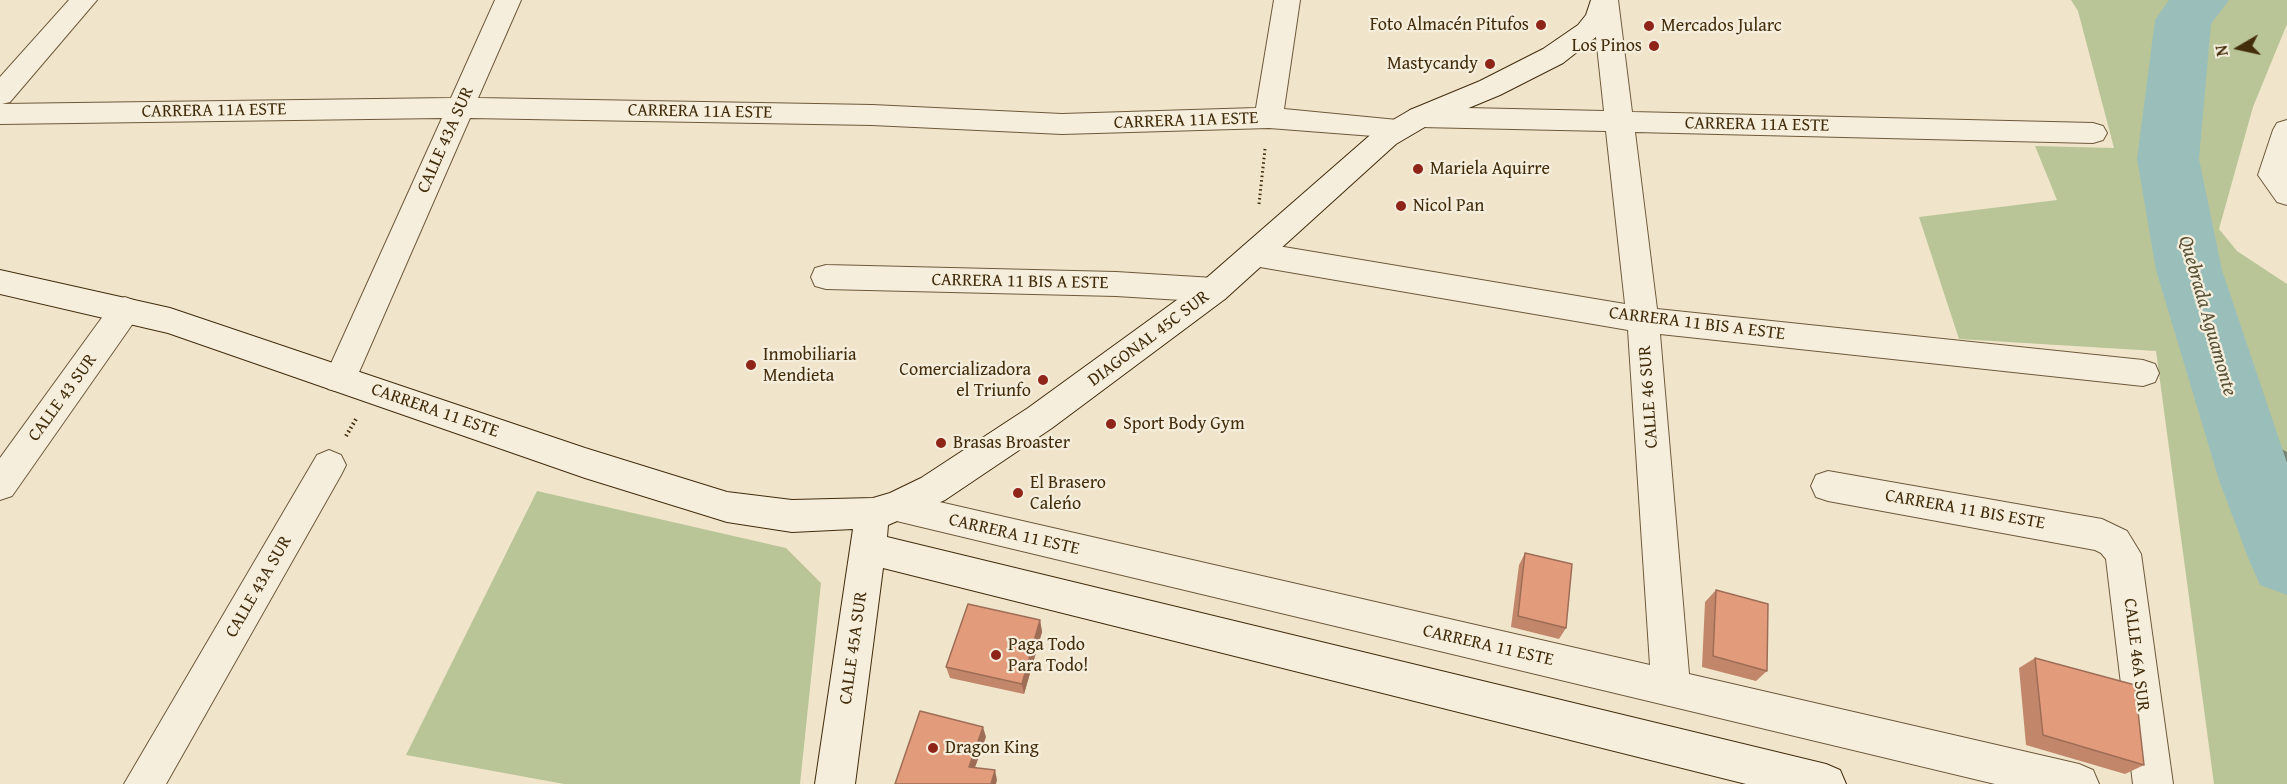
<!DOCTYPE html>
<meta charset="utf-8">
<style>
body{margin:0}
#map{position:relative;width:2287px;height:784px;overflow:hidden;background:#f0e5cb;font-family:"Gentium Book Plus",serif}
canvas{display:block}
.north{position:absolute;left:2209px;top:18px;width:60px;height:60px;-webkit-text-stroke:4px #f5eedd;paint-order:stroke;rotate:261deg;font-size:16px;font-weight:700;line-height:24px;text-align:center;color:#422c0a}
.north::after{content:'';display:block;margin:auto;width:21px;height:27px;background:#422c0a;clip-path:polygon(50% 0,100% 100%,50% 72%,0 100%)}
</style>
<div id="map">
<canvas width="2287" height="784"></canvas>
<div class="north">N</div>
</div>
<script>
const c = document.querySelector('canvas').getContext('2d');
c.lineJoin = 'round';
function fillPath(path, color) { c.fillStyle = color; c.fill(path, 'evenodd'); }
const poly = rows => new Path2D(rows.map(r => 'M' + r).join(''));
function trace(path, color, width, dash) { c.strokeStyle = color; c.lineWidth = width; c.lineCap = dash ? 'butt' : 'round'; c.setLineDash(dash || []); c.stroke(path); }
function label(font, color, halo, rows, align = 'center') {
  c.font = font + ' "Gentium Book Plus",serif'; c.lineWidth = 4.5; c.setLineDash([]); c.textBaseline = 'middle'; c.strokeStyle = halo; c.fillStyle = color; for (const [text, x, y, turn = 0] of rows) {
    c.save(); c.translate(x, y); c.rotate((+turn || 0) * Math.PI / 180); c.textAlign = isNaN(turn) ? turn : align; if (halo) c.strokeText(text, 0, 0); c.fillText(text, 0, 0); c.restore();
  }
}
const green = poly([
 [2071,0,2287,0,2287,24,2253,107,2219,229,2237,251,2287,284,2287,784,2214,784,2156,351,1959,339,1919,217,2057,200,2035,146,2114,148,2078,11],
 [537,491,786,548,821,583,800,784,564,784,406,755]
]);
const stream = poly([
 [2241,428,2287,452,2287,463,2237,437,2235,433,2237,429,2241,428]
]);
const river = poly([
 [2169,0,2229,0,2211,24,2199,159,2222,270,2287,463,2287,595,2260,585,2249,560,2219,480,2156,270,2137,159,2155,20,2169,0]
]);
const pathFar1 = poly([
 [1259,204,1265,149]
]);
const path = poly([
 [346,436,356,419]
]);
const street = poly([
 [69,0,97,0,10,102,2,104,451,98,495,0,521,0,478,98,872,105,1062,114,1256,108,1274,0,1300,0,1284,109,1408,121,1406,117,1410,110,1420,107,1604,111,1592,0,1618,0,1632,112,2093,123,2103,126,2107,133,2103,140,2093,143,1635,132,1657,309,2143,360,2155,364,2159,373,2155,382,2143,386,1660,334,1689,674,2079,764,2093,770,2099,784,1995,784,884,518,878,507,884,496,896,492,1650,665,1628,330,1254,266,1243,262,1239,254,1243,246,1254,242,1625,304,1606,131,1420,127,1411,124,1413,128,1409,135,1399,138,1269,128,1062,134,872,125,470,118,356,379,352,389,340,392,328,389,324,379,442,118,0,124,0,77,69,0],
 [2287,120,2287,205,2277,202,2258,175,2273,130,2277,123,2287,120],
 [826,265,1116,272,1214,278,1225,281,1230,290,1225,299,1214,302,1116,296,826,289,815,286,811,277,815,268,826,265],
 [125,297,136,301,141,310,136,319,12,496,0,500,0,458,114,301,125,297],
 [329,450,341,455,346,465,341,475,166,784,124,784,317,455,329,450],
 [1828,471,2102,519,2127,531,2141,554,2173,784,2133,784,2106,559,2101,553,2095,550,1828,501,1816,497,1811,486,1816,475,1828,471]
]);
const secondary = poly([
 [1591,0,1617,0,1611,17,1596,37,1563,63,1500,95,1430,124,1396,144,1225,299,1052,428,945,500,888,525,887,537,1826,764,1840,770,1846,784,1746,784,883,568,855,784,815,784,853,529,792,532,727,522,585,478,168,333,0,294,0,270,170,308,585,448,727,492,792,500,873,498,890,493,921,478,1028,408,1203,281,1376,130,1410,110,1480,81,1543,49,1578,25,1586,15,1591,0]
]);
const wall = poly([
 [1525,553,1566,628,1559,639,1511,627,1519,565],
 [1716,590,1767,671,1756,681,1702,667,1705,602],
 [1040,620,1042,632,1024,694,950,678,946,667],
 [2035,658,2144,765,2125,774,2026,745,2019,668]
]);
const shadedWall = poly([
 [1040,620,1042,632,1024,694,1022,684],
 [983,727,986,737,972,776,969,767],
 [995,770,997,780,996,784,991,784]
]);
const building = poly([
 [1525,553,1572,564,1566,628,1518,616,1525,553],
 [1716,590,1768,604,1767,671,1713,656,1716,590],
 [968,604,1040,620,1022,684,946,667,968,604],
 [2035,658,2135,685,2144,765,2043,735,2035,658],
 [920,711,983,727,969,767,995,770,991,784,895,784,920,711]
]);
const markers = [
 [1541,25,6,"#8f2418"],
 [1649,26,6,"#8f2418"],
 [1654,46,6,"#8f2418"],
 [1490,64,6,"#8f2418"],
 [1418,169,6,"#8f2418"],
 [1401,206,6,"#8f2418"],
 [751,365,6,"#8f2418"],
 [1043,380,6,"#8f2418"],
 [1111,424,6,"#8f2418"],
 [941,443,6,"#8f2418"],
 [1018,493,6,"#8f2418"],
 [996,655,6,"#8f2418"],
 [933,748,6,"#8f2418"]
];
const poiNames = [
 ["Foto Almacén Pitufos",1529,25,"right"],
 ["Mercados Jularc",1661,26],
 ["Los Pinos",1642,46,"right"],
 ["Mastycandy",1478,64,"right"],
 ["Mariela Aquirre",1430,169],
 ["Nicol Pan",1413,206],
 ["Inmobiliaria",763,355],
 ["Mendieta",763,376],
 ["Comercializadora",1031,370,"right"],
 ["el Triunfo",1031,391,"right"],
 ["Sport Body Gym",1123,424],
 ["Brasas Broaster",953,443],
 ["El Brasero",1030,483],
 ["Caleńo",1030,504],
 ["Paga Todo",1008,645],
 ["Para Todo!",1008,666],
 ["Dragon King",945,748]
];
const streetNames = [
 ["CARRERA 11A ESTE",214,111,-1],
 ["CARRERA 11A ESTE",700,112,1],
 ["CARRERA 11A ESTE",1186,121,-2],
 ["CARRERA 11A ESTE",1757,125,1],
 ["CALLE 43A SUR",446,140,-66],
 ["CARRERA 11 BIS A ESTE",1020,282,1],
 ["CARRERA 11 BIS A ESTE",1697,324,7],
 ["DIAGONAL 45C SUR",1149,339,-37],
 ["CALLE 46 SUR",1649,397,-94],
 ["CALLE 43 SUR",63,398,-54],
 ["CARRERA 11 ESTE",435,411,19],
 ["CARRERA 11 BIS ESTE",1965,510,10],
 ["CARRERA 11 ESTE",1014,535,13],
 ["CALLE 43A SUR",259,587,-60],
 ["CARRERA 11 ESTE",1488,646,13],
 ["CALLE 45A SUR",854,648,-82],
 ["CALLE 46A SUR",2136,655,83]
];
const waterNames = [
 ["Quebrada Aguamonte",2207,316,74]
];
fillPath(green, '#b9c597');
fillPath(stream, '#778474');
fillPath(river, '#9abfba');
trace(street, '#6e5a3a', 2);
trace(secondary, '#422c0a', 2);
trace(pathFar1, '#422c0a', 3, [1.5, 3]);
trace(path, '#422c0a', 4, [1.5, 3]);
fillPath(street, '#f5eedd');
fillPath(secondary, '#f5eedd');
fillPath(wall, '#c2866a');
fillPath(shadedWall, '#9e6d56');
fillPath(building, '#e29c7b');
trace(building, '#9e6d56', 1.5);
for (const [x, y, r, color] of markers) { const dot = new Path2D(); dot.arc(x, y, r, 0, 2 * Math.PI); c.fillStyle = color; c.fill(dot); trace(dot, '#f5eedd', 2); }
label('18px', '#422c0a', '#f5eedd', poiNames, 'left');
label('18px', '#422c0a', '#f5eedd', streetNames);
label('italic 20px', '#585136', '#f5eedd', waterNames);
</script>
